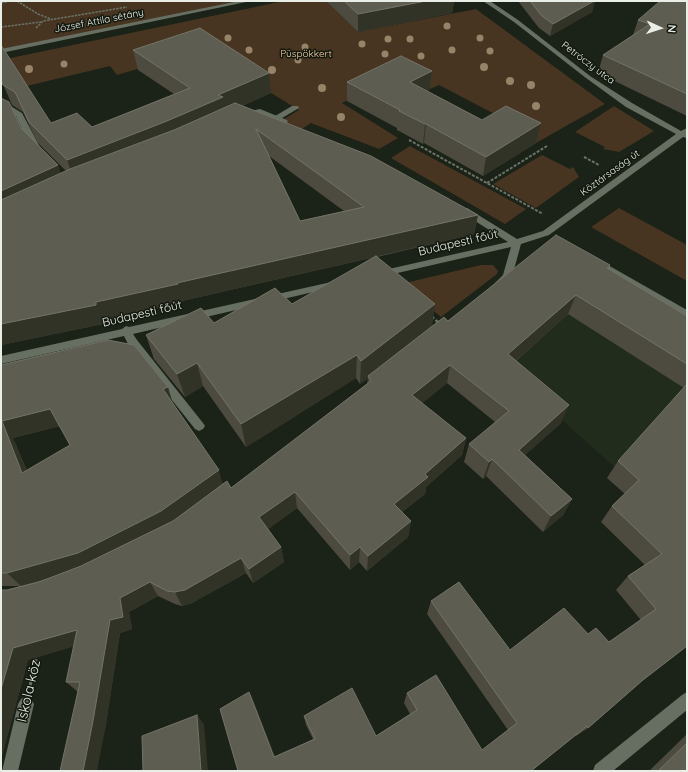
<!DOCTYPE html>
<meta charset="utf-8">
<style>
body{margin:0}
#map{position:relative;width:688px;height:772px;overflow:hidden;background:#1b2217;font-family:Quicksand,sans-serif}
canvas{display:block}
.frame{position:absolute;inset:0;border:2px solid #e9eee6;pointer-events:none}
.north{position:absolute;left:640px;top:8px;width:40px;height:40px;-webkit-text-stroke:3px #12180e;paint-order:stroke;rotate:93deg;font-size:11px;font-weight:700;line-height:16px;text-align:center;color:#e9eee6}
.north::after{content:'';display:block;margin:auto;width:14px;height:18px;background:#e9eee6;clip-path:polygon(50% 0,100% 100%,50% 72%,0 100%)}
</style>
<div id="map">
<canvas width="688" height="772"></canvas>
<div class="frame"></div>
<div class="north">N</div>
</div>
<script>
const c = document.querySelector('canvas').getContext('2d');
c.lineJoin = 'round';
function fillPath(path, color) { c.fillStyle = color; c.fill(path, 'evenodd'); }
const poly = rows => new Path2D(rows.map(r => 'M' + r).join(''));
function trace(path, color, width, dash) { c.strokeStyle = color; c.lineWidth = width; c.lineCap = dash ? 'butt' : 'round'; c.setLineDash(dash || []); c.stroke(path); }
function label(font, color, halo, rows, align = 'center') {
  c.font = font + ' Quicksand,sans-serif'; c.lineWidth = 3; c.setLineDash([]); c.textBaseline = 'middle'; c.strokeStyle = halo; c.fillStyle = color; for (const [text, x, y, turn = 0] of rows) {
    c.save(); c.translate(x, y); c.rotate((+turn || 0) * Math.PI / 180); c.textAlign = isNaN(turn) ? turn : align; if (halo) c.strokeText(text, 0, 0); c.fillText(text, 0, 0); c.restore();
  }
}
const built = poly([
 [550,258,687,346,687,552,628,479,509,373]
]);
const green = poly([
 [1,1,248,1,1,51],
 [284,1,326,1,358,32,476,9,605,104,536,143,508,121,439,85,430,89,399,74,342,103,398,138,379,149,311,123,302,129,281,121,299,110,271,93,141,68,117,75,110,66,6,91,1,60],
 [614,106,654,131,619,152,603,149,605,147,575,132],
 [410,146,526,209,505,224,391,158],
 [542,155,570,169,573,167,579,177,536,208,493,184],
 [619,208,687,245,687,281,591,227],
 [481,265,493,265,498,271,497,274,441,317,401,284]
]);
const pathFar3 = poly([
 [17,1,38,14,51,19],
 [1,3,11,1],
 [1,27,41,22],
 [36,28,43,21,127,7]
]);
const pathFar2 = poly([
 [409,140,543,214],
 [584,157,599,165],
 [487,183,547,146]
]);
const pathFar1 = poly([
 [431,316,439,323]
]);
const path = poly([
 [30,686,37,655]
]);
const service = poly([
 [292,106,298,106,299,108,277,121,274,121,270,119,292,106],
 [26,696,31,699,34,704,18,771,2,771,18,704,21,699,26,696]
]);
const minor = poly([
 [239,1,251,1,1,53,1,49,239,1],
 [483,1,490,1,518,20,590,76,632,103,681,131,687,128,687,138,683,137,549,235,521,244,512,277,503,285,497,285,495,283,503,275,511,247,380,277,377,276,375,274,380,271,508,242,461,212,460,210,461,208,467,208,517,239,543,231,676,134,626,107,586,78,514,22,483,1],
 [1,100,22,113,41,149,40,151,34,151,30,146,16,116,1,105,1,100],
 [260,109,287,120,288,122,284,124,281,124,259,113,243,117,239,115,240,113,260,109],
 [599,260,687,310,687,319,596,265,594,263,596,261,599,260],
 [336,281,339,282,341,284,339,286,133,334,137,340,203,423,205,426,203,429,199,431,195,429,129,346,124,336,1,364,1,356,122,329,126,326,129,327,336,281],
 [687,692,687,710,613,771,593,771,595,765,682,695,687,692]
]);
const trees = [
 [447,26,3.5],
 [228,38,3.5],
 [480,38,3.5],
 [388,39,3.5],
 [410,39,3.5],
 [362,44,3.5],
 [305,47,3.5],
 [249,50,3.5],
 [452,50,3.5],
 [490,51,3.5],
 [385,54,3.5],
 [421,56,3.5],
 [298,60,3.5],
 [64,64,3.5],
 [484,67,4],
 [29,69,4],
 [272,70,4],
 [510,81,4],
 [531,85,4],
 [322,88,4],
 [536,106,4],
 [341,117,4]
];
const wall = poly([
 [326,1,454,1,452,13,358,32],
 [518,1,595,1,592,12,550,36,539,28],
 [687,1,687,116,598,73,603,55,633,35,638,20],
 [133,50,271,93,242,106,478,215,474,234,377,257,432,326,608,269,687,316,687,646,642,680,588,728,576,736,575,735,531,771,238,771,249,692,275,757,313,739,306,725,304,716,376,736,410,714,404,703,407,693,482,750,508,730,427,614,431,601,510,650,588,634,609,642,641,620,616,590,628,576,645,565,601,522,612,506,625,494,607,478,618,461,684,388,568,314,516,361,561,423,525,455,572,499,563,515,543,532,486,476,483,479,464,462,469,444,495,422,447,383,422,403,466,438,462,455,426,487,425,494,402,512,411,521,408,537,367,571,359,562,350,570,297,508,268,529,281,547,284,562,253,583,246,573,192,603,182,606,175,604,158,596,129,612,132,629,120,633,105,730,78,692,66,682,74,646,28,660,1,759,1,590,7,590,20,586,1,586,1,365,173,404,223,484,231,488,367,384,368,378,360,384,356,378,246,447,203,386,185,397,154,359,146,335,214,323,292,304,375,257,182,301,183,302,103,321,103,324,1,345,1,98,21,128,61,173,66,171,37,142,23,112,12,105,1,79,51,123,92,127,174,94,138,70],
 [269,156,344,211,300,221],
 [60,426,70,445,27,471,13,438],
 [432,71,430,89,427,91,482,120,536,143,483,176,424,143,423,144,397,130,397,128,347,101,347,82],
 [687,734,687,771,649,771]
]);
const shadedWall = poly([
 [426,1,454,1,452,13,358,32,358,14],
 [594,1,595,1,592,12,550,36,553,24],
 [432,71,430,89,408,101,410,82],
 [269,73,271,93,74,180,67,160],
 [541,123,536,143,483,176,486,157],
 [425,124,426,124,424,143,423,144],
 [58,165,65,184,1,214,1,191],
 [478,215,474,234,182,301,183,302,103,321,103,324,1,345,1,324,96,302,177,283],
 [576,295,568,314,502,373,508,354],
 [435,304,432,328,368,376,368,378,360,384,361,361],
 [357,355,356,378,246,447,241,424],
 [197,363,203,386,185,397,177,374],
 [450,365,447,383,410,413,412,395],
 [168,387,173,404,163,389],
 [569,405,561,423,512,467,519,450],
 [50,409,60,426,13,438,34,489,22,473,2,421],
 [466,438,462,455,426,487,425,494,392,520,394,504,425,474],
 [492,459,486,476,483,479,489,462],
 [219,470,223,486,168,526,88,567,21,586,7,573],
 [295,492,297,508,263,533,259,517],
 [572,499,563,515,543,532,551,516],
 [411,521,408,537,367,571,368,556],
 [281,547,284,562,253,583,249,569],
 [360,547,359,562,350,570,350,555],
 [241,558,246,573,192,603,182,606,175,592],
 [150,582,158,596,129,612,132,629,120,633,105,730,97,771,83,771,110,620,120,598],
 [77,630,89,642,28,660,1,759,1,689,13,648],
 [249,692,254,702,278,764,274,757],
 [197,715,204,724,208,771,201,771]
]);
const building = poly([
 [344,1,426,1,358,14,344,1],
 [530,1,594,1,553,24,542,16,530,1],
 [661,1,687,1,687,94,603,55,650,24,638,20,659,2,661,1],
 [200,28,269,73,218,95,223,97,167,121,67,160,29,122,15,92,3,85,1,79,1,45,51,123,77,113,92,127,190,88,133,50,200,28],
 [401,56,432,71,410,82,482,120,506,106,541,123,486,157,426,124,425,124,399,111,400,110,347,82,401,56],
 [1,98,9,102,21,128,58,165,1,191,1,98],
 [235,103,371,156,478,215,177,283,178,284,96,302,96,305,1,324,1,200,70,169,174,130,235,103],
 [256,129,364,207,300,221,256,129],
 [556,235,610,265,607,268,687,316,687,364,576,295,508,354,569,405,519,450,572,499,551,516,492,459,489,462,469,444,509,411,450,365,412,395,466,438,425,474,428,477,394,504,411,521,368,556,360,547,350,555,295,492,259,517,281,547,249,569,241,558,185,590,175,592,167,591,150,582,120,598,123,617,110,620,93,721,83,771,60,771,80,682,66,682,77,630,13,648,1,689,1,590,7,590,39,582,81,566,173,521,227,481,231,488,371,381,368,376,444,317,448,321,556,235],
 [376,256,435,304,361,361,357,355,241,424,197,363,177,374,146,335,201,308,214,323,275,288,292,304,376,256],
 [108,340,134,345,168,387,163,389,219,470,161,511,78,553,7,573,1,573,1,365,108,340],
 [50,409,70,445,22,473,2,421,50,409],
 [687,384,687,646,643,680,588,728,587,726,531,771,238,771,220,709,249,692,274,757,315,739,304,716,352,688,376,736,417,710,407,693,436,675,482,750,517,723,431,601,459,582,510,650,564,608,588,634,596,628,609,642,656,609,628,576,662,554,612,506,639,480,618,461,687,384],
 [197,715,201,771,143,771,142,736,197,715],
 [687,743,687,771,658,771,687,743]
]);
const farStreetnames = [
 ["József Attila sétány",99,21,-11],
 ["Petróczy utca",588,63,37],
 ["Köztársaság út",610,173,-36]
];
const farParknames = [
 ["Püspökkert",306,54]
];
const streetNames = [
 ["Budapesti főút",458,243,-13],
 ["Budapesti főút",142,314,-13]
];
const nearStreetnames = [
 ["Iskola köz",29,691,-77]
];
fillPath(built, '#212c1c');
fillPath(green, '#473521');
trace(pathFar3, '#6b7167', 1.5, [2.5, 1]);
trace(pathFar2, '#6b7167', 2, [3, 1.5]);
trace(pathFar1, '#6b7167', 2.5, [4, 2]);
trace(path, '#6b7167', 3, [5, 2.5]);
fillPath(service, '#666f62');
fillPath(minor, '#666f62');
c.fillStyle = '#978468';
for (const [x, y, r] of trees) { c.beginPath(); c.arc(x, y, r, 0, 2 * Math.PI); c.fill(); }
fillPath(wall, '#4d4b3f');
fillPath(shadedWall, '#323327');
fillPath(building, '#5e5d51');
trace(building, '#737468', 1);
label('10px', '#e9eee6', '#12180e', farStreetnames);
label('10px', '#fdd5aa', '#12180e', farParknames);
label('12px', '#e9eee6', '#12180e', streetNames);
label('14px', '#e9eee6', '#12180e', nearStreetnames);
</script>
